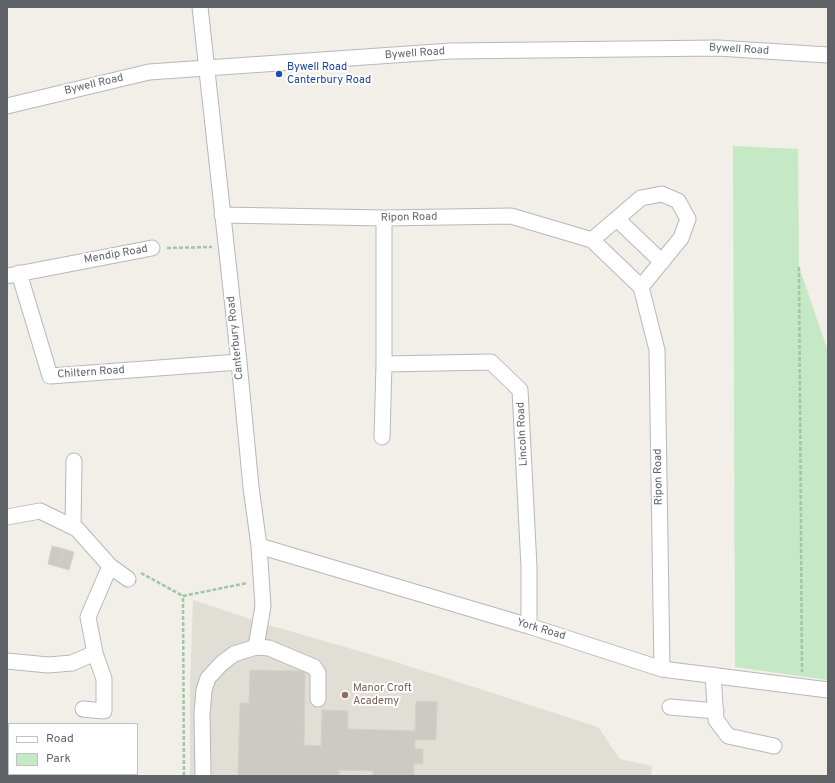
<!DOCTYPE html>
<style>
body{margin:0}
#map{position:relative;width:835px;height:783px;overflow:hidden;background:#f1efe8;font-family:Overpass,sans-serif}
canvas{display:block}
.frame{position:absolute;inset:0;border:8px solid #5f6368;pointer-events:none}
.legend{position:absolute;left:8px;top:723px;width:130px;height:52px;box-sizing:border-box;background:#fff;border:1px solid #bfc1c3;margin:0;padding:5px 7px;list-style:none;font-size:12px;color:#5f6368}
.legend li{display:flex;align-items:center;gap:8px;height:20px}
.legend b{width:20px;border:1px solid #bfc1c3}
</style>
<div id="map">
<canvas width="835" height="783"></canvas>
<div class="frame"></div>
<ul class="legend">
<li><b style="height:5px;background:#fff"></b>Road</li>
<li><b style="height:11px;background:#c5e8c5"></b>Park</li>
</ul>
</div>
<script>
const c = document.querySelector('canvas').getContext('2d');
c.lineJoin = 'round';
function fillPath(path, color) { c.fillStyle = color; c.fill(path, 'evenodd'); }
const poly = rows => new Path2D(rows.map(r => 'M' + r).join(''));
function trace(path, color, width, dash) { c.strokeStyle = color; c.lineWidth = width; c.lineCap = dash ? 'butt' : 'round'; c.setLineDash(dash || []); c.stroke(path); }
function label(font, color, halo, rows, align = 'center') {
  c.font = font + ' Overpass,sans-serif'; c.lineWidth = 4; c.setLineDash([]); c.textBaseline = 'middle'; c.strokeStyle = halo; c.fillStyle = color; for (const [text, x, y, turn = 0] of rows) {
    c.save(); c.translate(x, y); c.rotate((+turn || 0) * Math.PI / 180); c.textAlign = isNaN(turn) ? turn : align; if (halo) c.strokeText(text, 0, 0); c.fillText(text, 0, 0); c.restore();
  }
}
const education = poly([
 [193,600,262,623,393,661,598,727,620,759,652,766,651,776,190,776,190,685]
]);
const green = poly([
 [733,146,798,149,799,267,828,351,828,680,735,667]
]);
const building = poly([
 [52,546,64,549,59,567,48,564,52,546],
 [64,549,74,552,69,570,59,567,64,549],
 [250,670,305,671,304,745,321,746,322,710,348,711,348,729,415,731,416,701,437,702,436,740,415,740,415,749,423,749,423,764,414,764,414,776,373,776,373,771,339,770,339,776,238,776,240,703,249,703,250,670]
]);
const path = poly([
 [167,248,212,247],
 [799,267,802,672],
 [141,573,183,596],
 [184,776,183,596,247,583]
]);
const minor = poly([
 [200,7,239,362,251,487,259,546,263,606,256,647],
 [7,106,149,72,451,51,718,48,828,55],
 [222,215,384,218,511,216,592,240,641,287,657,350,662,669],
 [617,219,662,262],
 [592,240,641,198,662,194,678,201,688,219,681,238,641,287],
 [19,273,50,376,239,362],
 [7,276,152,248],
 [384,364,491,362,520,390,529,567,529,626],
 [382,437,384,364,384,218],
 [7,517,40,511,77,529,110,566,128,579],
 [73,527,74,461],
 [259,546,529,626,662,669,828,690],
 [7,661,48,665,72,663,95,653,88,617,110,566],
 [713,675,716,720,728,736,774,746],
 [670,707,716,711],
 [83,709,104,711,104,679,95,653],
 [107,776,107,774],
 [203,776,202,714,204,690,208,678,222,663,234,654,256,647,269,648,314,667,318,673,318,699]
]);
const markers = [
 [279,74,4,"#1a4fb4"],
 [345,695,4,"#8d6e63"]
];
const streetNames = [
 ["Bywell Road",739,50,3],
 ["Bywell Road",415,54,-4],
 ["Bywell Road",94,85,-13],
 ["Ripon Road",409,218,-1],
 ["Mendip Road",116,255,-10],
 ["Canterbury Road",236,338,-96],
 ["Chiltern Road",91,373,-4],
 ["Lincoln Road",523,434,-93],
 ["Ripon Road",659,477,-91],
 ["York Road",541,630,17]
];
const transitNames = [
 ["Bywell Road",287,68],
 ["Canterbury Road",287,81]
];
const educationNames = [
 ["Manor Croft",353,689],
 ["Academy",353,702]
];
fillPath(education, '#e1ded6');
fillPath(green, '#c5e8c5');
fillPath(building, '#cccac5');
trace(building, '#d6d1c6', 1);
trace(minor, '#b5b8bc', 17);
trace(path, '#9cc7a9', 2.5, [4, 2]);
trace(minor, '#fff', 15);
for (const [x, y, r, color] of markers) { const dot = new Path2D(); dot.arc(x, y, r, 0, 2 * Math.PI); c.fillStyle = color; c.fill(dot); trace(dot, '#fff', 1.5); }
label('11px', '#5f6368', '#fff', streetNames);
label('11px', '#164399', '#fff', transitNames, 'left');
label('11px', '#785e54', '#fff', educationNames, 'left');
</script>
